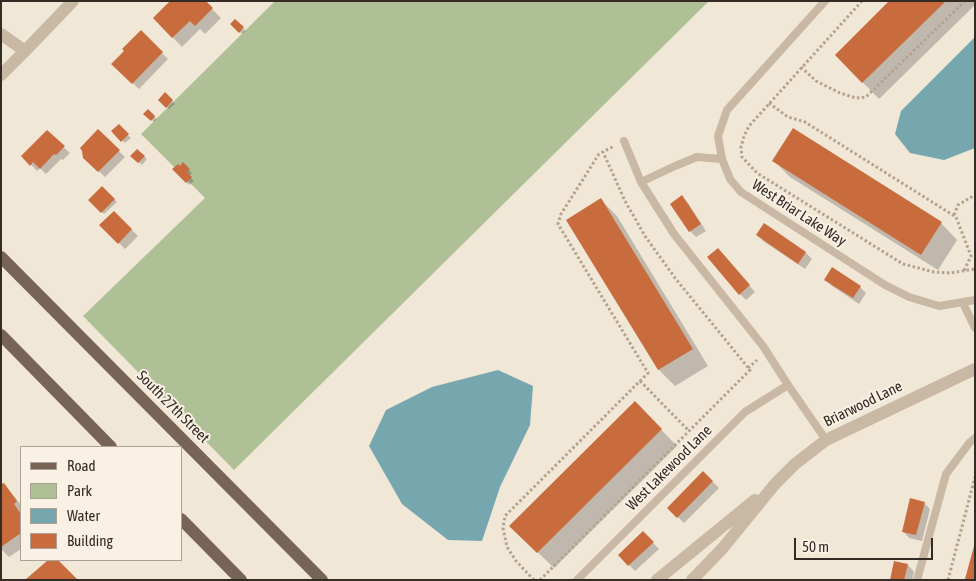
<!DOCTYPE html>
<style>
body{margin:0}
#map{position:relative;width:976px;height:581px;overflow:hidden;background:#f1e7d7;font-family:"Asap Condensed",sans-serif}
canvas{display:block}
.frame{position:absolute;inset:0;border:2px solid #342b25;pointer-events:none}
.legend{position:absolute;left:20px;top:446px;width:162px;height:115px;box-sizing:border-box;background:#f9f1e3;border:1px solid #aaa297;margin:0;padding:6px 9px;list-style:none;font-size:15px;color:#342b25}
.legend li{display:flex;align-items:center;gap:10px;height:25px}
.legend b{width:25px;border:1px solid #aaa297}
.scale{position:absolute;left:794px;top:538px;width:139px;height:22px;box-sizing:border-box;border:2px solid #342b25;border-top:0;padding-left:6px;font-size:15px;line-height:18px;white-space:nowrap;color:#342b25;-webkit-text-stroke:4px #f9f1e3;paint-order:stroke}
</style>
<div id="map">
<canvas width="976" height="581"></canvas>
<div class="frame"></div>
<ul class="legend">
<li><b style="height:6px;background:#776456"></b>Road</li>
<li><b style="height:14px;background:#afc097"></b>Park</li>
<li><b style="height:14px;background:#76a7af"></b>Water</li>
<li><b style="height:14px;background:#c86c3e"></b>Building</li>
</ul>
<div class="scale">50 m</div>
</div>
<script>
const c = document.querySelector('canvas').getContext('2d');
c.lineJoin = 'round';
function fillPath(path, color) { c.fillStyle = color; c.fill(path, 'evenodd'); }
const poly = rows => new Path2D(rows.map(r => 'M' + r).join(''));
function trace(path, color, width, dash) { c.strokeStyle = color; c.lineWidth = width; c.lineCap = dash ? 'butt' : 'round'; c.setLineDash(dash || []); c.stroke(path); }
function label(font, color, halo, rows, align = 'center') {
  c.font = font + ' "Asap Condensed",sans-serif'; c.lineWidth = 4; c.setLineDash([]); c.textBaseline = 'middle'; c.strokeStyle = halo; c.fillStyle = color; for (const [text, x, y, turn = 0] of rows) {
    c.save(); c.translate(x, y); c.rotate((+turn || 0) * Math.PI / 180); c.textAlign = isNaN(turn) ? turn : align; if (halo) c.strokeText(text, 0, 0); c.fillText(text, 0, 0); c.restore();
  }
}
const green = poly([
 [275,1,709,1,234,470,83,316,205,198,141,134]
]);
const water = poly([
 [975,37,975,148,944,160,910,153,895,134,901,111],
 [498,370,533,386,530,425,500,487,482,541,448,540,402,504,369,446,386,410,432,387]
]);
const shadow = poly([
 [204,1,221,18,205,34,200,29,182,47,154,18],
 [891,1,975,1,975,5,879,99,836,55],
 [235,21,246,31,242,34,232,24],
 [141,32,168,59,139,89,113,64],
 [165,94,175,104,169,109,159,100],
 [148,111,157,119,154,122,145,114],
 [119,126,131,138,125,143,113,131],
 [98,131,125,157,105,177,84,157],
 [47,132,70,153,63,160,61,159,46,174,40,168,37,171,23,156],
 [137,150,147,159,142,165,132,156],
 [774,161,941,223,957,240,938,270,790,177],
 [183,164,192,173,189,176,194,181,189,185,174,169,180,167],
 [102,188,117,202,104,214,90,200],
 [682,197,688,203,706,231,696,237,690,231],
 [601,200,617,216,708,366,675,386,659,370,568,220],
 [114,212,138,236,125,249,101,225],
 [764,224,806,253,812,259,805,269,763,241,757,234],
 [724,256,755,292,746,300,740,294],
 [825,279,860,287,866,293,859,304,832,286],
 [635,403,677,446,554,568,511,526],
 [703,472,719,488,684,523,669,508],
 [4,484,21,505,21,549,9,557,1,549,1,486],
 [924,503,930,509,922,541,909,538,903,531],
 [643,533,659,549,635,571,620,555],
 [908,565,914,572,912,580,891,580]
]);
const building = poly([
 [170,1,206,1,213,8,195,26,190,21,172,38,153,18],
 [889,1,946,1,862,83,835,55],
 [235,19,244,27,239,33,230,24],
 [141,30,163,52,132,84,111,64,124,51,122,49],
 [165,92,173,100,166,108,158,100],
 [148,109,155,116,151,121,143,114],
 [119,124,129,134,121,142,111,131],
 [793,128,942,222,921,255,772,161],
 [98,129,120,150,98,172,83,158,82,151,80,148],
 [47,130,65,146,56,155,54,154,40,169,33,162,30,166,21,156],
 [137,149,145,156,138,163,130,156],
 [183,162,190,169,187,172,192,177,186,183,172,169,178,164,180,166],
 [102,186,115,199,101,213,88,200],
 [682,195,701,224,689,232,670,204],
 [601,198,693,349,658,370,566,220],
 [114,211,132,229,118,244,99,225],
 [764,223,806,252,798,264,756,235],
 [718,248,750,285,739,295,707,257],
 [832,267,861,286,853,298,824,280],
 [635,401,662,429,537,553,509,526],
 [703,471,713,481,677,518,667,508],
 [4,483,17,501,14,504,21,514,21,533,1,547,1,484],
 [910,498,925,502,916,535,902,532],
 [643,531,654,542,628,566,618,555],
 [975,546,975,580,965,579,974,546],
 [48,560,58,560,78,580,25,580],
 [894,561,908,564,904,580,890,580]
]);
const path = poly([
 [862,1,749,126,744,136,741,147,742,157,757,173,903,264,934,272,950,273,975,269],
 [801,67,816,81,840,93,856,98,866,97,965,1],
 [769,103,788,117,805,122,956,217,971,256,964,271],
 [954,215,958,205,975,195],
 [748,368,757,360],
 [640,381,689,431],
 [534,580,516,561,507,547,503,528,505,516,648,373,558,224,561,214,599,154,614,146],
 [540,580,750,370,675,278,645,236,625,201,603,152],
 [948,580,975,477]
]);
const service = poly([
 [825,1,727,110,718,136,722,159,730,179,741,192,885,285,909,297,939,306,975,300],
 [624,141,641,182,674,234,763,346,788,385,826,440],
 [641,182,675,166,697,157,722,159],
 [963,303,975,328],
 [577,580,745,412,788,385],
 [917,580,946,474,970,442,975,438]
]);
const minor = poly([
 [1,34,25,51,73,1],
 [1,75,25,51],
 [657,580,755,500],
 [692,580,722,549,775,484,795,464,826,440,975,369]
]);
const primary = poly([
 [1,257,322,580],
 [1,335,111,447],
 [181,519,241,580]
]);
const streetNames = [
 ["West Briar Lake Way",799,213,33],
 ["Briarwood Lane",863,404,-26],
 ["South 27th Street",173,407,45],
 ["West Lakewood Lane",669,468,-45]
];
fillPath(green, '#afc097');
fillPath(water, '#76a7af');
fillPath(shadow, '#0003');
fillPath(building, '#c86c3e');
trace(path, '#b5a28e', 3, [2.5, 2.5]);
trace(service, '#c9b8a3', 8);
trace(minor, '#c9b8a3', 12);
trace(primary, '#776456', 12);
label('15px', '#342b25', '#f9f1e3', streetNames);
</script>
